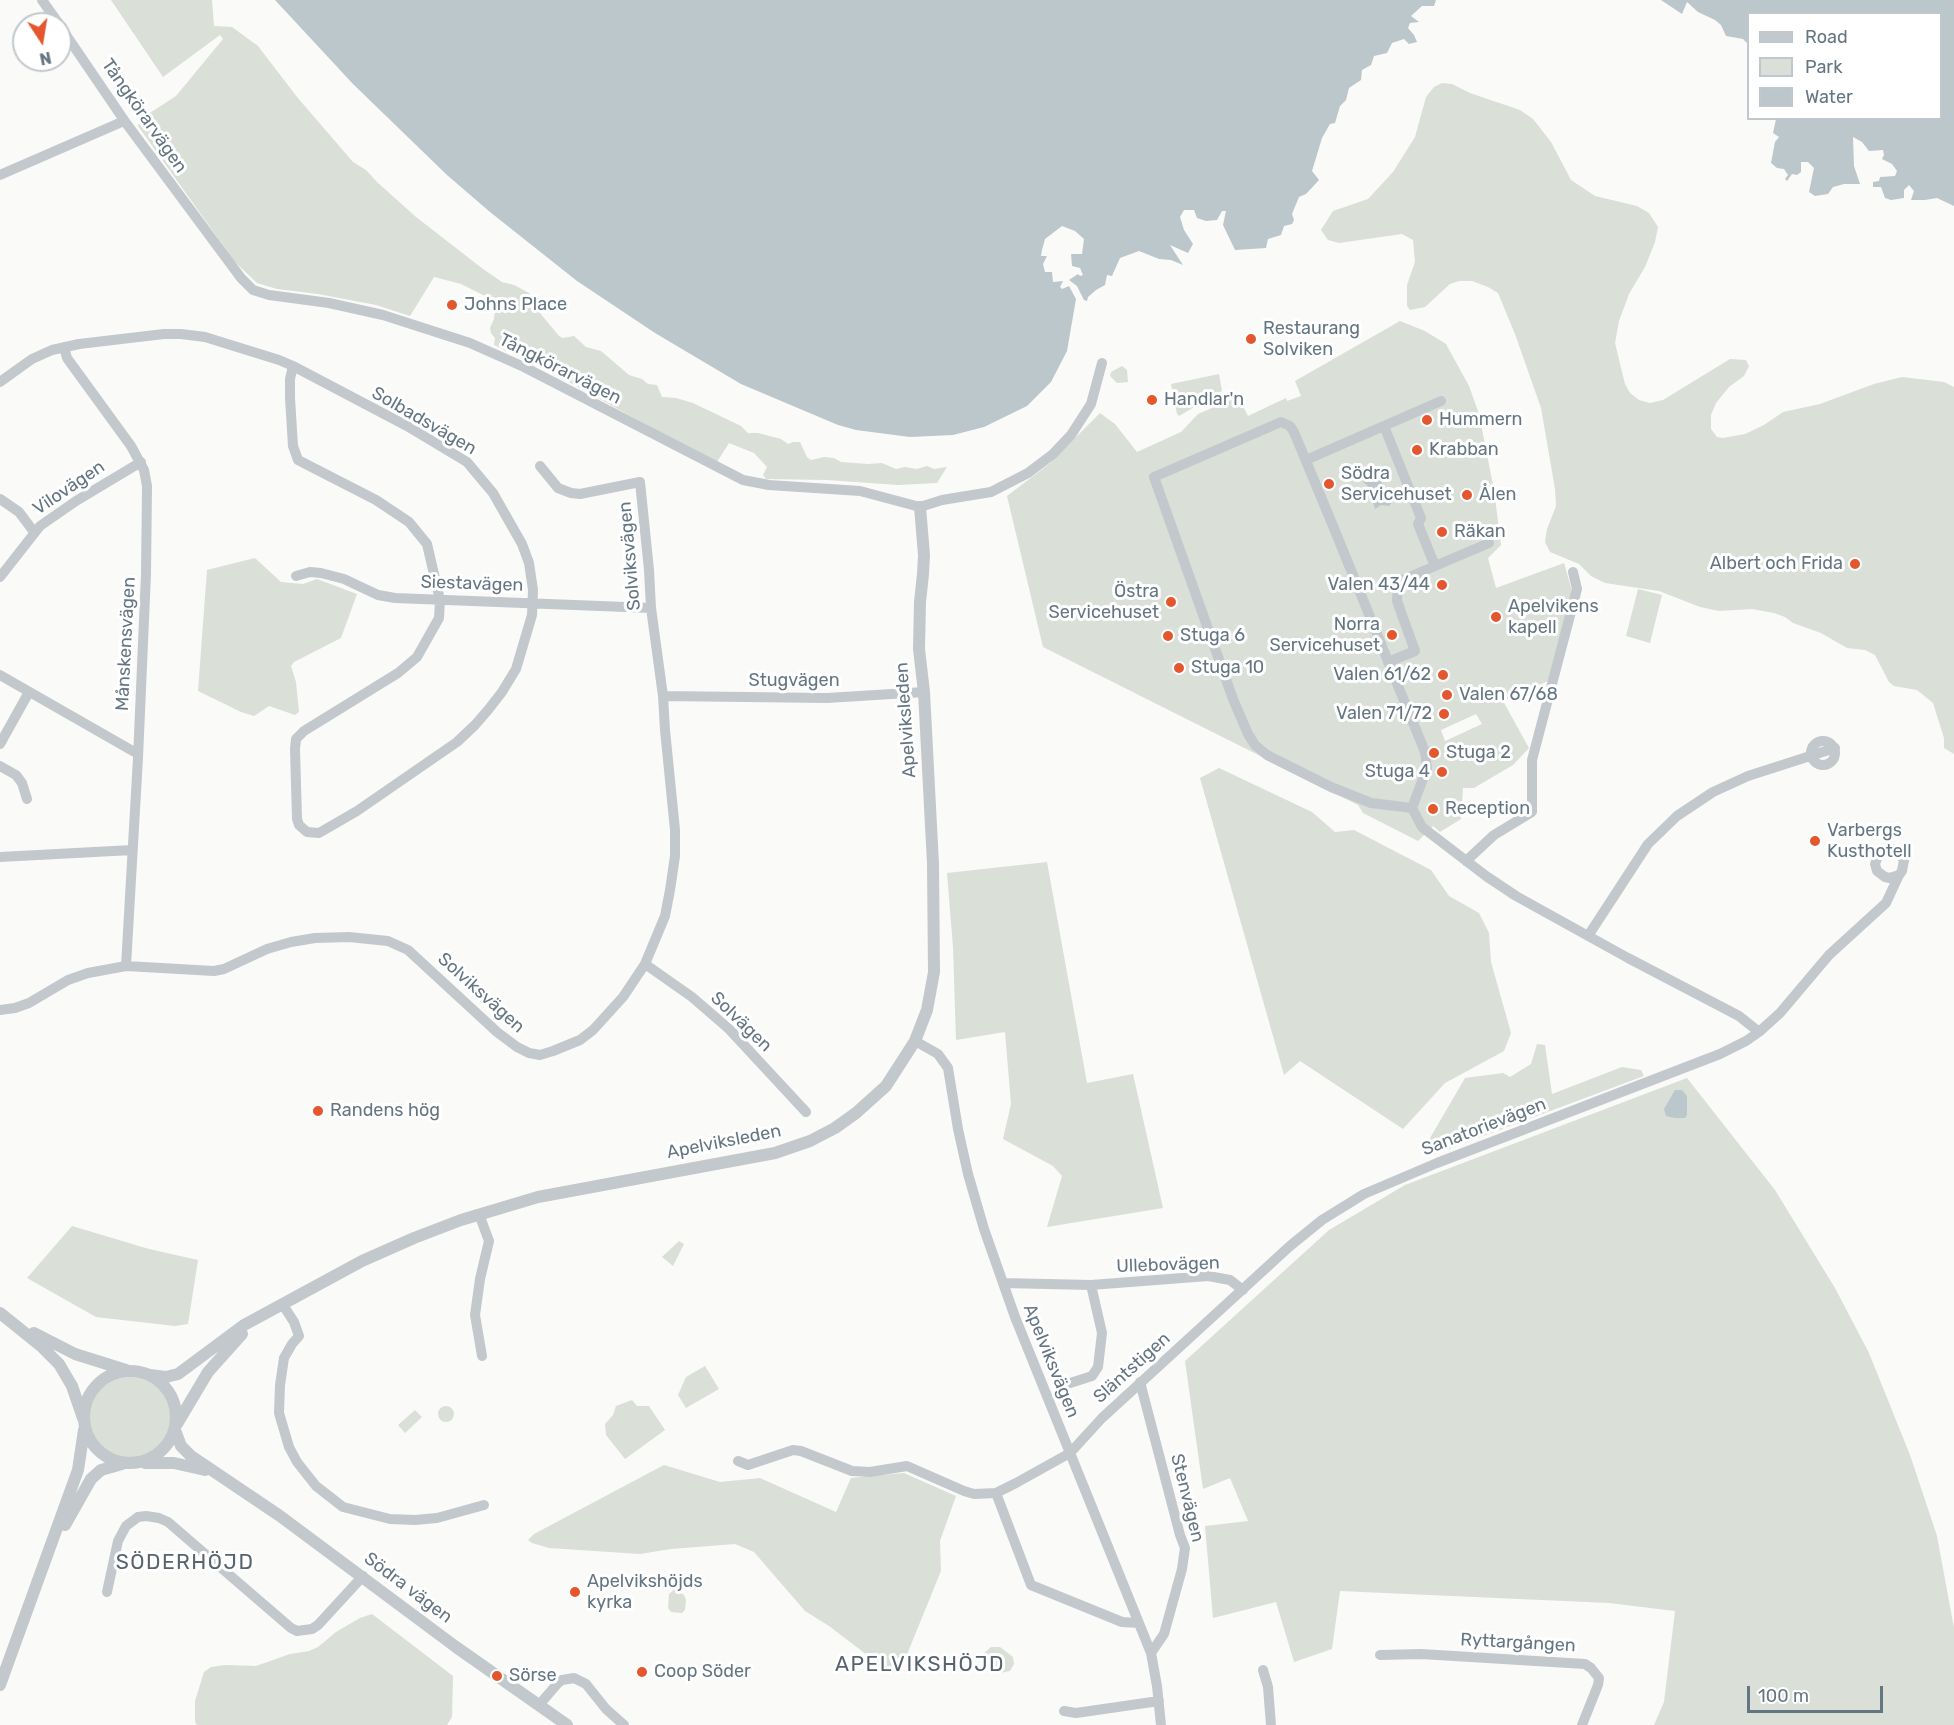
<!DOCTYPE html>
<meta charset="utf-8">
<style>
body{margin:0}
#map{position:relative;width:1954px;height:1725px;overflow:hidden;background:#fafaf8;font-family:Rubik,sans-serif}
canvas{display:block}
.legend{position:absolute;left:1747px;top:12px;width:195px;height:108px;box-sizing:border-box;background:#fff;border:2px solid #c1c8cd;margin:0;padding:8px 10px;list-style:none;font-size:18px;color:#657683}
.legend li{display:flex;align-items:center;gap:12px;height:30px}
.legend b{width:30px;border:2px solid #c1c8cd}
.north{position:absolute;left:12px;top:12px;width:60px;height:60px;box-sizing:border-box;background:#fff;border:2px solid #c1c8cd;border-radius:50%;rotate:168deg;font-size:16px;font-weight:700;line-height:24px;text-align:center;color:#657683}
.north::after{content:'';display:block;margin:auto;width:21px;height:27px;background:#e4572e;clip-path:polygon(50% 0,100% 100%,50% 72%,0 100%)}
.scale{position:absolute;left:1747px;top:1686px;width:136px;height:27px;box-sizing:border-box;border:3px solid #657683;border-top:0;padding-left:8px;font-size:18px;line-height:21px;white-space:nowrap;color:#657683;-webkit-text-stroke:4px #fff;paint-order:stroke}
</style>
<div id="map">
<canvas width="1954" height="1725"></canvas>
<ul class="legend">
<li><b style="height:8px;background:#c3c8cc"></b>Road</li>
<li><b style="height:16px;background:#dadfd7"></b>Park</li>
<li><b style="height:16px;background:#bbc7cb"></b>Water</li>
</ul>
<div class="north">N</div>
<div class="scale">100 m</div>
</div>
<script>
const c = document.querySelector('canvas').getContext('2d');
c.lineJoin = 'round';
function fillPath(path, color) { c.fillStyle = color; c.fill(path, 'evenodd'); }
const poly = rows => new Path2D(rows.map(r => 'M' + r).join(''));
function trace(path, color, width, dash) { c.strokeStyle = color; c.lineWidth = width; c.lineCap = dash ? 'butt' : 'round'; c.setLineDash(dash || []); c.stroke(path); }
function label(font, color, halo, rows, align = 'center') {
  c.font = font + ' Rubik,sans-serif'; c.lineWidth = 6; c.setLineDash([]); c.textBaseline = 'middle'; c.strokeStyle = halo; c.fillStyle = color; for (const [text, x, y, turn = 0] of rows) {
    c.save(); c.translate(x, y); c.rotate((+turn || 0) * Math.PI / 180); c.textAlign = isNaN(turn) ? turn : align; if (halo) c.strokeText(text, 0, 0); c.fillText(text, 0, 0); c.restore();
  }
}
const green = poly([
 [111,0,212,0,214,26,232,27,258,46,297,97,353,162,366,170,377,182,416,217,483,269,502,282,514,285,529,293,537,305,540,313,559,336,563,338,574,336,586,347,601,351,629,375,642,379,648,384,657,385,662,397,676,398,693,403,741,426,748,433,758,433,781,439,788,444,793,442,800,442,807,457,811,460,824,457,834,458,841,462,868,464,882,463,896,469,905,467,917,469,927,466,934,469,947,467,937,483,898,485,827,480,766,479,763,475,767,467,754,453,729,443,717,462,663,434,540,366,494,345,495,338,491,333,490,328,494,319,495,309,489,298,461,284,434,277,410,316,376,305,318,294,277,289,257,283,235,262,138,126,142,118,176,96,223,39,220,35,163,77],
 [1442,83,1452,84,1470,93,1520,110,1533,119,1551,142,1571,180,1595,196,1637,206,1649,213,1658,227,1655,242,1645,267,1629,294,1619,321,1615,343,1625,384,1630,393,1639,400,1650,403,1663,400,1730,359,1746,360,1749,366,1744,376,1729,387,1716,403,1711,415,1711,429,1717,437,1723,438,1745,434,1764,425,1783,412,1820,404,1874,384,1902,377,1944,382,1954,387,1954,754,1944,748,1944,738,1933,703,1917,690,1894,686,1889,682,1875,655,1865,650,1847,648,1821,633,1793,623,1785,617,1774,613,1752,609,1719,611,1700,607,1659,591,1605,583,1591,576,1579,564,1550,552,1545,542,1547,529,1556,506,1555,489,1541,408,1515,334,1498,293,1488,287,1472,281,1459,281,1450,284,1425,307,1410,310,1407,306,1407,285,1415,262,1413,240,1402,234,1339,243,1328,240,1321,230,1333,211,1368,199,1393,172,1415,137,1426,97,1434,87],
 [1400,321,1425,331,1446,344,1469,386,1479,414,1494,490,1501,545,1488,558,1496,588,1564,563,1572,591,1548,681,1503,701,1529,748,1513,765,1474,788,1463,788,1461,819,1440,832,1433,826,1418,841,1363,813,1358,805,1043,647,1007,496,1049,464,1100,413,1115,424,1137,452,1181,432,1198,414,1238,397,1248,416,1286,398,1287,401,1301,396,1295,381],
 [1476,714,1482,724,1445,741,1441,730],
 [1122,366,1127,370,1128,382,1117,383,1110,376,1111,372],
 [1219,374,1222,391,1179,416,1177,414,1171,384],
 [255,558,281,582,303,584,317,579,357,594,341,638,294,662,291,666,296,682,299,712,295,715,269,706,254,716,241,712,198,691,207,570],
 [1638,589,1662,595,1650,643,1626,636],
 [1219,768,1312,812,1335,832,1354,830,1431,870,1449,896,1479,913,1489,933,1491,962,1511,1033,1504,1051,1445,1083,1403,1129,1300,1061,1284,1075,1200,778],
 [1047,862,1087,1083,1133,1074,1163,1208,1047,1227,1062,1176,1053,1166,1003,1139,1011,1104,1005,1032,956,1040,953,947,947,873],
 [1537,1044,1545,1045,1552,1094,1622,1067,1641,1070,1644,1076,1427,1157,1426,1145,1465,1078,1503,1073,1510,1077,1531,1064],
 [1687,1078,1775,1190,1835,1288,1869,1353,1910,1455,1937,1536,1954,1628,1954,1725,1654,1725,1664,1702,1675,1611,1609,1603,1340,1591,1332,1649,1294,1662,1276,1602,1213,1618,1205,1526,1248,1521,1230,1478,1203,1489,1185,1361,1329,1230,1405,1185],
 [72,1226,149,1249,198,1260,188,1324,175,1326,96,1317,27,1278],
 [679,1241,684,1244,673,1266,662,1257],
 [705,1366,719,1389,686,1408,678,1395,686,1377],
 '89 1418a41 41 0 1 1 82 0a41 41 0 1 1-82 0Z',
 [632,1400,637,1406,649,1406,665,1430,625,1459,606,1435,605,1424,613,1415,616,1406],
 '438 1414a8 8 0 1 1 16 0a8 8 0 1 1-16 0Z',
 [415,1410,422,1417,405,1433,398,1425],
 [664,1465,720,1482,760,1478,836,1512,851,1478,904,1473,956,1496,940,1541,941,1571,899,1674,888,1671,829,1626,805,1611,754,1552,735,1544,671,1549,640,1554,549,1548,532,1543,528,1540,534,1534],
 [675,1589,684,1595,686,1600,685,1610,682,1613,671,1612,668,1608,669,1594],
 [372,1614,453,1676,452,1717,447,1725,197,1725,195,1722,195,1701,204,1672,211,1667,225,1665,256,1666,290,1654,309,1651,318,1647,336,1632,360,1618],
 [991,1647,1000,1647,1013,1657,1014,1664,1010,1671,1000,1673,986,1668,983,1664,982,1655]
]);
const water = poly([
 [275,0,1436,0,1434,6,1422,6,1411,16,1419,22,1410,23,1408,28,1414,35,1417,42,1409,44,1404,39,1392,43,1387,53,1374,56,1371,65,1362,70,1361,80,1349,88,1346,100,1340,106,1335,123,1330,124,1322,138,1312,171,1319,180,1306,194,1299,197,1292,214,1294,220,1292,224,1284,226,1281,235,1268,239,1266,248,1235,250,1223,225,1226,211,1222,211,1217,220,1206,221,1197,218,1194,210,1184,210,1180,217,1184,230,1193,244,1188,253,1170,245,1183,265,1171,260,1159,259,1139,251,1120,258,1112,276,1107,275,1105,285,1096,290,1088,297,1087,301,1084,300,1077,286,1069,280,1078,274,1080,276,1083,275,1080,268,1072,266,1071,254,1082,254,1084,239,1075,231,1062,226,1045,239,1042,250,1041,256,1047,256,1043,264,1045,272,1052,272,1053,282,1063,281,1060,287,1062,289,1069,286,1076,299,1067,351,1051,382,1027,406,984,427,953,435,910,437,856,430,838,425,741,384,655,333,577,281,490,212,447,175,353,84],
 [1661,0,1954,0,1954,206,1937,198,1925,200,1911,200,1914,191,1909,185,1904,190,1904,198,1891,200,1885,198,1881,187,1873,187,1873,182,1879,181,1880,177,1895,176,1897,171,1892,164,1882,159,1884,155,1883,150,1869,151,1862,142,1853,137,1854,166,1860,184,1844,184,1833,187,1828,194,1815,196,1809,192,1814,168,1808,162,1801,162,1801,172,1797,175,1792,174,1787,181,1785,179,1788,175,1784,169,1777,168,1771,163,1775,142,1779,137,1773,133,1776,119,1940,118,1940,14,1748,14,1748,44,1743,39,1726,36,1721,25,1715,20,1698,12,1687,2,1682,14],
 [1373,468,1380,471,1381,482,1387,489,1385,495,1392,502,1389,506,1381,505,1375,509,1373,502,1367,496,1368,486,1363,482,1361,477,1363,473],
 [1675,1090,1682,1090,1687,1096,1687,1115,1685,1118,1675,1118,1666,1116,1664,1109]
]);
const minor = poly([
 [42,0,59,24],
 [60,26,126,123,241,278,253,290,269,295,329,303,383,315,470,343,524,367,743,480,769,485,860,491,920,507,942,500,991,492,1028,473,1053,454,1071,435,1091,404,1102,363],
 [0,175,124,121],
 [64,347,67,358,131,446,144,470,147,486,146,574,138,758,126,966],
 [0,382,32,359,52,350,79,344,164,334,181,334,205,337,279,360,293,366,407,426,467,462,493,493,522,544,529,563,533,590,532,615,516,669,502,692,488,710,475,725,457,742,357,811,319,833,307,832,299,825,297,819,295,749,296,739,304,731,398,673,417,657,439,618,440,600,427,544,409,522,376,500,298,460,293,446,290,398,290,379,293,366],
 [1384,426,1421,518,1418,524,1435,566,1398,582,1397,601,1415,651,1388,662],
 [1306,460,1441,401],
 [0,499,19,512,34,532],
 [1435,566,1489,543],
 [296,576,310,572,321,573,344,579,378,595,395,598,651,608],
 [0,577,40,526,76,501,141,462],
 [0,675,138,754],
 [663,696,827,698,924,692],
 '1811 753a12 12 0 1 1 24 0a12 12 0 1 1-24 0Z',
 [0,744,29,692],
 [0,766,16,775,22,783,27,799],
 [0,857,132,850],
 [1466,861,1494,835,1532,812,1532,760,1577,589,1573,572],
 [1588,936,1648,844,1677,816,1713,792,1748,776,1835,748],
 [645,964,692,997,729,1029,806,1112],
 [0,1010,15,1008,29,1003,68,980,88,973,126,966,214,971,224,969,267,949,291,942,315,938,349,937,388,941,408,950,497,1032,517,1047,529,1053,540,1055,553,1051,580,1040,593,1030,623,997,645,964,665,916,670,890,675,856,675,830,665,730,663,696,651,608,649,570,640,482,580,494,571,493,558,488,540,466],
 [1759,1032,1780,1013,1829,955,1886,903,1899,875,1902,871,1904,860,1897,851,1892,849,1884,850,1879,853,1875,864,1877,871,1885,877,1890,878,1899,875],
 [915,1041,938,1054,948,1068,958,1129,968,1174,984,1229,1015,1317,1151,1653,1157,1686,1161,1725],
 [479,1214,489,1241,480,1279,475,1315,482,1356],
 [1003,1283,1091,1285,1208,1276,1230,1280,1243,1290],
 [283,1305,294,1322,299,1336,292,1344,284,1358,280,1385,279,1413,289,1447,297,1462,316,1486,343,1507,390,1519,415,1520,437,1518,484,1505],
 [1140,1382,1180,1535,1185,1548,1182,1569,1164,1634,1151,1653],
 [1061,1390,1064,1385,1092,1376,1098,1367,1102,1333,1091,1285],
 [738,1461,748,1465,793,1450,801,1451,852,1471,870,1472,907,1466,964,1491,974,1494,996,1493,1016,1483,1070,1453,1102,1418,1290,1246,1322,1220,1364,1194,1437,1163,1720,1054,1746,1041,1759,1032,1739,1016,1628,958,1516,896,1486,876,1422,827,1412,808,1427,768,1425,752,1333,526,1294,432,1290,426,1281,422,1154,477,1233,699,1248,734,1255,745,1267,755,1331,787,1371,803,1412,808],
 [996,1493,1031,1585,1122,1622,1139,1623],
 [107,1592,118,1541,126,1526,138,1517,146,1516,159,1518,168,1522,291,1628,297,1631,312,1629,318,1625,363,1576],
 [1380,1655,1421,1654,1585,1664,1591,1668,1599,1678,1598,1685,1582,1725],
 [1263,1670,1268,1687,1271,1725],
 [539,1705,558,1683,562,1680,574,1678,586,1684,606,1709,624,1725],
 [1064,1711,1076,1713,1159,1701]
]);
const tertiary = poly([
 [0,1313,41,1346,59,1364,72,1386,83,1418],
 [34,1333,75,1354,126,1370],
 '84 1417a46 46 0 1 1 92 0a46 46 0 1 1-92 0Z',
 [150,1375,166,1377,178,1374,244,1325,362,1261,414,1238,461,1220,538,1197,775,1153,810,1141,835,1128,856,1113,886,1086,915,1041,927,1010,934,972,933,864,924,692,919,649,920,602,923,574,924,555,920,507],
 [177,1424,208,1372,242,1334],
 [175,1430,181,1446,191,1456,280,1516,456,1647,567,1725],
 [145,1463,174,1463,205,1470],
 [65,1525,91,1479,101,1470,122,1464],
 [0,1685,78,1470,84,1430]
]);
const markers = [
 [452,305,6,"#e4572e"],
 [1251,339,6,"#e4572e"],
 [1152,400,6,"#e4572e"],
 [1427,420,6,"#e4572e"],
 [1417,450,6,"#e4572e"],
 [1329,484,6,"#e4572e"],
 [1467,495,6,"#e4572e"],
 [1442,532,6,"#e4572e"],
 [1855,564,6,"#e4572e"],
 [1442,585,6,"#e4572e"],
 [1171,602,6,"#e4572e"],
 [1496,617,6,"#e4572e"],
 [1392,635,6,"#e4572e"],
 [1168,636,6,"#e4572e"],
 [1179,668,6,"#e4572e"],
 [1443,675,6,"#e4572e"],
 [1447,695,6,"#e4572e"],
 [1444,714,6,"#e4572e"],
 [1434,753,6,"#e4572e"],
 [1442,772,6,"#e4572e"],
 [1433,809,6,"#e4572e"],
 [1815,841,6,"#e4572e"],
 [318,1111,6,"#e4572e"],
 [575,1592,6,"#e4572e"],
 [642,1672,6,"#e4572e"],
 [497,1676,6,"#e4572e"]
];
const streetNames = [
 ["Tångkörarvägen",144,116,55],
 ["Tångkörarvägen",560,369,27],
 ["Solbadsvägen",424,421,30],
 ["Vilovägen",69,488,-34],
 ["Solviksvägen",630,556,-95],
 ["Siestavägen",472,584,2],
 ["Månskensvägen",126,644,-87],
 ["Stugvägen",794,681],
 ["Apelviksleden",906,720,-94],
 ["Solviksvägen",481,993,42],
 ["Solvägen",741,1022,44],
 ["Sanatorievägen",1484,1127,-21],
 ["Apelviksleden",724,1142,-11],
 ["Ullebovägen",1168,1265,-2],
 ["Apelviksvägen",1051,1361,68],
 ["Släntstigen",1132,1368,-42],
 ["Stenvägen",1187,1498,76],
 ["Södra vägen",408,1588,37],
 ["Ryttargången",1518,1643,3]
];
const poiNames = [
 ["Johns Place",464,305],
 ["Restaurang",1263,329],
 ["Solviken",1263,350],
 ["Handlar'n",1164,400],
 ["Hummern",1439,420],
 ["Krabban",1429,450],
 ["Södra",1341,474],
 ["Servicehuset",1341,495],
 ["Ålen",1479,495],
 ["Räkan",1454,532],
 ["Albert och Frida",1843,564,"right"],
 ["Valen 43/44",1430,585,"right"],
 ["Östra",1159,592,"right"],
 ["Servicehuset",1159,613,"right"],
 ["Apelvikens",1508,607],
 ["kapell",1508,628],
 ["Norra",1380,625,"right"],
 ["Servicehuset",1380,646,"right"],
 ["Stuga 6",1180,636],
 ["Stuga 10",1191,668],
 ["Valen 61/62",1431,675,"right"],
 ["Valen 67/68",1459,695],
 ["Valen 71/72",1432,714,"right"],
 ["Stuga 2",1446,753],
 ["Stuga 4",1430,772,"right"],
 ["Reception",1445,809],
 ["Varbergs",1827,831],
 ["Kusthotell",1827,852],
 ["Randens hög",330,1111],
 ["Apelvikshöjds",587,1582],
 ["kyrka",587,1603],
 ["Coop Söder",654,1672],
 ["Sörse",509,1676]
];
const quarterNames = [
 ["SÖDERHÖJD",185,1563],
 ["APELVIKSHÖJD",920,1665]
];
fillPath(green, '#dadfd7');
fillPath(water, '#bbc7cb');
trace(minor, '#c3c8cc', 10);
trace(tertiary, '#c3c8cc', 12);
for (const [x, y, r, color] of markers) { const dot = new Path2D(); dot.arc(x, y, r, 0, 2 * Math.PI); c.fillStyle = color; c.fill(dot); trace(dot, '#fff', 2); }
label('18px', '#657683', '#fff', streetNames);
label('18px', '#657683', '#fff', poiNames, 'left');
c.letterSpacing = '1.5px';
label('21px', '#57646e', '#fff', quarterNames);
c.letterSpacing = '0px';
</script>
